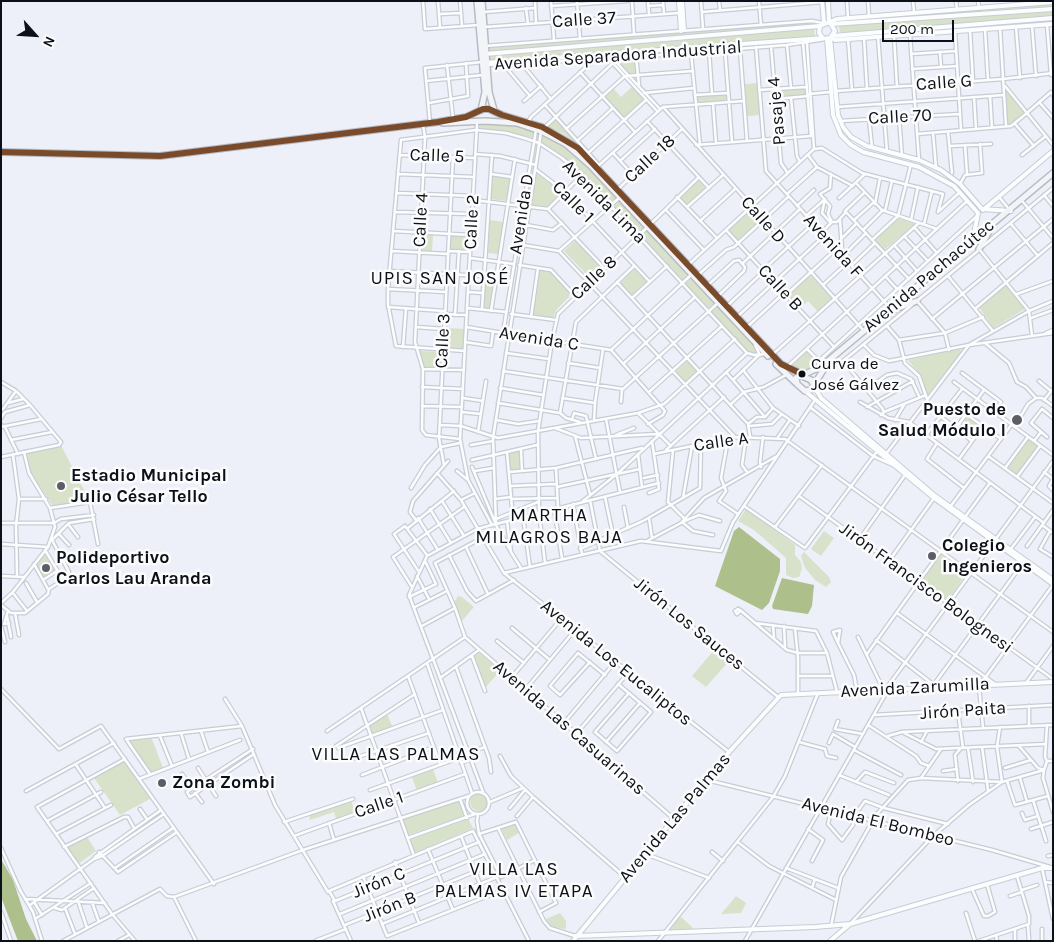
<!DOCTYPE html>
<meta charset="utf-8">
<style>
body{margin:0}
#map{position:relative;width:1054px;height:942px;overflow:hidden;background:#edf0f8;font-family:Karla,sans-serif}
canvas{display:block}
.frame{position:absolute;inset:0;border:2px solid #0c1018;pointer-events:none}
.north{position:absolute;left:10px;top:10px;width:50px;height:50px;-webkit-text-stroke:4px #fcfcfc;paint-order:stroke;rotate:116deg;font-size:14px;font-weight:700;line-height:20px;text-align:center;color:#0c1018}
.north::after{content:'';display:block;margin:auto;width:18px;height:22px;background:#0c1018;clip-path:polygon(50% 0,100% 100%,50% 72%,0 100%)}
.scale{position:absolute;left:882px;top:20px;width:72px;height:22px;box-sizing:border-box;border:2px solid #0c1018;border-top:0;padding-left:6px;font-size:15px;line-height:18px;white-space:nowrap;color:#0c1018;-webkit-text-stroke:4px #fcfcfc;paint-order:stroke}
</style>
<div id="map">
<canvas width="1054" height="942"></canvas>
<div class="frame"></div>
<div class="north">N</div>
<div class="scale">200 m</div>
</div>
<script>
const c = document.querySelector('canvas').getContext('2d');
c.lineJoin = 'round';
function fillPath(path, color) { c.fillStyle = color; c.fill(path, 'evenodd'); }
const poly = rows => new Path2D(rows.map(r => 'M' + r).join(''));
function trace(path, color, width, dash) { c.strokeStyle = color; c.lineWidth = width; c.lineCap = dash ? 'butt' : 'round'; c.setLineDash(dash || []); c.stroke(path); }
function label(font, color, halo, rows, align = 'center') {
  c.font = font + ' Karla,sans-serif'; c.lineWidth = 5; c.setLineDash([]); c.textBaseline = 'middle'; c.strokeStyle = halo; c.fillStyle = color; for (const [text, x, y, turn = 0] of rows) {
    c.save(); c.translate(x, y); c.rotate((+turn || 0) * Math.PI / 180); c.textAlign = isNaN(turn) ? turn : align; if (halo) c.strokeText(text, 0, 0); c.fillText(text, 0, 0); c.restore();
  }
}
const green = poly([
 [1053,4,1053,7,838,24,836,21],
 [1053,10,1053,16,840,33,839,26],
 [1053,20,1053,23,838,38,839,36],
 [817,22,816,25,488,52,488,48],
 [814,28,815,36,488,61,488,54],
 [817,38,820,40,494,64],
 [621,60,634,60,636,74,629,74,619,63],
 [758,83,760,115,747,116,745,84],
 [632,87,644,100,625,118,604,96,613,88,621,97],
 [1005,88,1025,114,1012,124,1007,124],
 [806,89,807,95,777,97,776,91],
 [727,94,727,101,698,103,697,96],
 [554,121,557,121,587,153,564,134,548,127],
 [480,122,509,124,535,132,533,138,510,132,479,129],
 [542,134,547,135,576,153,616,198,610,203,576,168,541,143],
 [536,173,561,192,548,207,531,205],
 [492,176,510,178,506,201,491,199],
 [698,180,706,189,688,206,680,197],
 [620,200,645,227,639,233,613,206],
 [751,209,761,220,738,241,728,230],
 [897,218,915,224,884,250,874,240],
 [490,220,504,222,498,254,488,253],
 [647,229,688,274,683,280,641,236],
 [422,235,433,235,432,252,421,251],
 [451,235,469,236,468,250,450,249],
 [575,241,601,268,590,278,564,251],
 [634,269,647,282,633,296,620,283],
 [539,270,551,272,570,293,569,297,557,309,553,318,532,315],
 [810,275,832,299,818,312,808,301,799,309,788,296],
 [690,277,715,302,710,309,685,284],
 [485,278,495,279,491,310,483,308],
 [1006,285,1025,309,993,328,979,307],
 [716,305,753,343,757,354,748,353,711,312],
 [446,328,465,329,463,350,445,349],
 [960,349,962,352,927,396,922,377,908,360],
 [807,350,819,364,806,369,790,368],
 [420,351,441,352,441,368,424,367],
 [687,361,698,372,687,383,676,371],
 [967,417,981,427,972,438,959,428],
 [1029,439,1038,446,1017,475,1007,468],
 [61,445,89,500,53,506,30,472,27,453],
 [519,451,520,470,510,470,508,453],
 [746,509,795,545,795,555,801,562,802,569,799,577,793,578,786,575,786,558,754,530,738,521],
 [824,531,834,538,821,556,811,549],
 [804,552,829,577,831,582,826,587,815,580,805,568,801,556],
 [46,553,56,570,44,578,36,566],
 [941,555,966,574,948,600,922,581],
 [458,596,462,597,474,607,461,622,456,609,455,601],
 [714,650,729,661,706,687,692,676],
 [479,653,500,671,485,688,474,657],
 [387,714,393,728,372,735,369,726],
 [152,739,163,768,151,773,128,740],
 [125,761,150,799,120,815,94,778],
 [433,769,438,783,417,791,412,777],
 '470 802a9 9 0 1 1 18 0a9 9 0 1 1-18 0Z',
 [351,800,355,813,336,819,334,812,310,820,309,815],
 [459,800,464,816,408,835,403,819],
 [468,819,473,828,414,853,409,840],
 [515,824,519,833,507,840,501,828],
 [87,837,96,851,78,864,67,847],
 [736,896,746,903,741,913,721,914],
 [560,913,566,921,566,929,552,927,546,919],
 [680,916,692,927,693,929,670,930]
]);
const water = poly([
 [739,527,780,559,780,571,769,603,762,610,715,586,734,531],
 [782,578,814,585,812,606,808,614,773,609,772,606],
 [1,859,13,880,26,919,37,941,18,941,1,897]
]);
const street = poly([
 [423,1,425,29,478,25],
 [438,1,440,27],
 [460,1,462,26],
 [535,1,536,23],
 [551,1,554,40],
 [577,1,580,38],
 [632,1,634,34],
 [648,1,649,15],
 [663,1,664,14],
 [701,1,703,29],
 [719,1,720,10],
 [759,1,761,25],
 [847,1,848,18],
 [868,1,869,16],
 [913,1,914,12],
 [956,1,957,10],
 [978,1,979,8],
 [551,6,627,1],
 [648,6,663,5],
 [526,8,528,24],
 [484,12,535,8],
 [702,12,823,2],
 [440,14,461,13],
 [1047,25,1051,75],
 [1032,26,1036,76],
 [485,27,679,13],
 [1016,27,1020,78],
 [1000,28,1006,126],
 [985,29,988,80],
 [970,30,973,81],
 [955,31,961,130],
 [910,35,919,160],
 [894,36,897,87],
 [878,37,887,152],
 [864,38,867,89],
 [848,39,852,90],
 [787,45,791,88],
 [485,46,812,21,823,23],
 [771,46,781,163,787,172],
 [756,47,766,171,890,308],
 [740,49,747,141],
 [725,50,732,142],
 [709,51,712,94],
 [940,52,941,67],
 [691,53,700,145],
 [911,54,956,51],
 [636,57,639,85],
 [609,59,657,111],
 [615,61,660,109],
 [522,64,551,99],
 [447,65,453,118],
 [487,65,636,57,787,45,825,39],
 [504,65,530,96],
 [912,69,957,66],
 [580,72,635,132],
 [426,81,483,75],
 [1005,86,1053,145],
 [759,90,806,87],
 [836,91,1003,79,1053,73],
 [644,93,694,88],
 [809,94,830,92],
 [695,95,728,93],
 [990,96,992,128],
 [974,97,976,129],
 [791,98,797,156,800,162],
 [775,99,809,96],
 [524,101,541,86],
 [1039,102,1053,118],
 [429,103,468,96,466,63],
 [713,104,716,143],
 [545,105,599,165],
 [663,107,864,331],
 [837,107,1004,95],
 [1027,113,1051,92,1053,95],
 [899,117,902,156],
 [869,119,872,147],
 [647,121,709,188],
 [840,121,960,114],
 [528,122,531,117,594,60],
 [430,123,425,68,482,62],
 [477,123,460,439,468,480,492,525,659,483],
 [1015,124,1034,146],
 [423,125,425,137,415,342,423,369,422,430,426,435,460,439],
 [544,128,615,61],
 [566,129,625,76,693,71],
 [948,132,952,173],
 [933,133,936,167],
 [917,134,1011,126,1027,113],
 [577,141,613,108],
 [696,145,811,136,803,43],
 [965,145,967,174],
 [950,146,991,144],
 [815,149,822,148,862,173,943,194,938,212],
 [613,153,633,175],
 [475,154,500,156,536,165],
 [400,155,475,158],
 [586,155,646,100],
 [808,155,817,167,853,186],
 [1022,155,1046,136],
 [620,161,655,129],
 [597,167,663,107,744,101],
 [535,169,565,192,650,282],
 [398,174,474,177],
 [491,174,512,177],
 [856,183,882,210,937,229],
 [960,184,965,175,982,173,980,144],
 [618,189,682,129],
 [397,193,473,196],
 [864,193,845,211,909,279],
 [787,194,817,167],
 [1044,195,1053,206],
 [677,197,717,238],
 [999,197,1009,209],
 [839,198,865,174],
 [825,199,822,213,830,222,837,222,846,212],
 [473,200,548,209,582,175],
 [1023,202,1053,238],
 [875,204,880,178],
 [797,206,814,190],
 [687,207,723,175],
 [548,209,604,268],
 [666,210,704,250],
 [885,211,892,181],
 [939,211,960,192],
 [395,212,472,214],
 [806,216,824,200],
 [840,220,842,249,853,264],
 [854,220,873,203],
 [911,220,918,187],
 [700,221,735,189],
 [924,224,932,191],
 [1011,224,1038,256],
 [526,225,553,230,562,223],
 [914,227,937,253],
 [726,230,834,347],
 [863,230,883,210],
 [393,231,471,235],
 [821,233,832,222,828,214,830,206,820,194,830,188,831,174],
 [904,236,928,261],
 [842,238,857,223],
 [872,240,898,216,911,164],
 [523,245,559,251,619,198],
 [894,245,917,271],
 [983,246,1053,188],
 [979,249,1029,311,1032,336],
 [392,251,448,254],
 [448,251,470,252],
 [559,251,735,437],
 [845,254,866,233],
 [470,258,514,264],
 [743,263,800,209],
 [853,264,875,243],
 [519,265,551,270,574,295],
 [688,265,814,149,807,43],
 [763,270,813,224],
 [389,271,484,276,511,281],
 [698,275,726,250,734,247,788,197],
 [885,276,897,289],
 [948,276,993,331],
 [617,282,748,424,750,436],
 [823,285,848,262],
 [707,286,734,261,739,260,745,267,744,271,718,296],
 [388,289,446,292],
 [468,292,483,293],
 [1017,294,1053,281],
 [786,295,836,249],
 [632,298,667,266],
 [918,300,979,250],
 [917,301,945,333,949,350],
 [727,306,764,271],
 [388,307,444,311],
 [467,308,506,312],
 [976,308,1053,243],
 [482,309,492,155],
 [491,311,515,159],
 [445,314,467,315],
 [511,314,556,320],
 [455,315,459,251],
 [738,316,824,236],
 [531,317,538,268],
 [1031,318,1053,310],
 [932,319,1053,219],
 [887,326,899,340,905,363,919,376,927,399],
 [416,327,444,329],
 [466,327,503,333],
 [747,327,784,293],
 [503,333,536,130],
 [1046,333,1053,330],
 [508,334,611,350],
 [899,340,945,333,983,317],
 [465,342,491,346,493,332],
 [985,343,1009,363,1017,382,1026,387,1036,398],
 [755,345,760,355],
 [864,345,874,355,889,361,969,345,1053,333],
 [403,347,406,308],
 [807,349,819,361,977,216],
 [611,350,692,274],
 [611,350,665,411,663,415,648,424],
 [465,351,396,346,388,304,388,289,401,140,476,130,506,133,524,138,539,143,562,158,582,175,747,353,754,355,766,354],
 [506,353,549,359],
 [772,355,919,223],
 [843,361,882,408,884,412,881,415],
 [568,363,600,368],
 [623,364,695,297],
 [828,364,843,361,913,304],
 [788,366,967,201],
 [423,369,464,370],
 [743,370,773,408,799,426],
 [503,371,623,389,718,303],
 [726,372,765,417],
 [962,373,1001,402,995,412],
 [733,380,759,355],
 [1039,381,1051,391],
 [1,382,16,391,30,405,61,442,59,445,1,457],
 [954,382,1053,455],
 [422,387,463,389],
 [500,388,543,395],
 [867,389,887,375,897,373,911,379,919,396],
 [649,392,722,326],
 [463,398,483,401],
 [562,398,595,403],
 [1044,400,1053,389],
 [621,402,622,389],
 [860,402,888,418,909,422,1044,523],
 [8,403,23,399],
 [498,403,560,413],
 [731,404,744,392,764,387,786,375],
 [422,406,462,407],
 [867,407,913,381],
 [811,408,873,456,893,465],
 [3,409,16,391],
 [462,412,481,414],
 [884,412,926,395],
 [560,413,576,322,634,266],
 [560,413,566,418,580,422],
 [638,413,671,446],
 [966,414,1001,439],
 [940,416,972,441],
 [1,418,5,412,30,405],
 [606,419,620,492],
 [496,420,518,424,539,421],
 [572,420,574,413,586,416,596,459],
 [895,420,904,405],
 [594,421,595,403,603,349],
 [748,424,757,417,765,417,773,408],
 [1,425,5,427,18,454],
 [440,425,461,426,498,438,638,413,664,404,735,339],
 [749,426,772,424,781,415],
 [1015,426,1028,404,1036,398,1042,398,1053,406],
 [1,427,41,419],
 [555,428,581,438,657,434],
 [956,428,984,390],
 [478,432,486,381],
 [616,435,634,428],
 [926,435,962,389],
 [575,436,590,494],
 [746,437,742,465,747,472],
 [778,437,790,420],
 [1047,437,1031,423,1042,409,1053,418],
 [728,439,721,478,726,491,719,501,738,514],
 [11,440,52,432],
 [1034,441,1041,432],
 [937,443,927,459,964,488],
 [471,445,493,441],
 [521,449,522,471],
 [666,450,724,397],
 [673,450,668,502,685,519],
 [507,452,513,519],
 [638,454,642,487],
 [654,454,735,437,785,439,1053,632],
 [886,454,969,345,1029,311,1053,301],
 [13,455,19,499,16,526,17,575],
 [988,456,1053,503],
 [959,459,983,426],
 [472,460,537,445],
 [444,465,439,438,453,157],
 [472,467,497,527,511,552],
 [761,467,760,462,763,437],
 [556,468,558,508],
 [1005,468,1028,437],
 [457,471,468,480],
 [475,471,493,468],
 [509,472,556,468,642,448],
 [1044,472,1053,479],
 [437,473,461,500,504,573,729,752],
 [1017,477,1040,446],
 [644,478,658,475],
 [1053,479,1049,486,1053,490],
 [510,486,556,484],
 [557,487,640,469],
 [411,488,425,465,441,447,460,443],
 [649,493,659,489,652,441],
 [799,496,1053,679],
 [605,497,613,535],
 [683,498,692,446],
 [19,499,46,499],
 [495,499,511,497],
 [511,499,557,498],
 [461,500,475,493],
 [590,500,600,551,778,697],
 [442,501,464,536],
 [583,501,617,474,747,353],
 [573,504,582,554],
 [744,506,805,548,878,450],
 [624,507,628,528],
 [950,507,1012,424],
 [50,508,90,502,98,544],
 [430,509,451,543],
 [554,509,562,558],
 [523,517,530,567],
 [965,517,990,483],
 [418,518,438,550],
 [649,518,652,538],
 [496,519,538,502],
 [416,520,410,512,413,501,448,461],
 [507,521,511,552,521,568],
 [1,523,54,523,61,519,94,515],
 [68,524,78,537],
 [496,524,493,438,541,132],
 [1042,525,1053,533],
 [775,527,822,465],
 [408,528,454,491],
 [1050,531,1040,549,1053,557],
 [59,534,69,545],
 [713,535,693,531,682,522,699,515,720,521],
 [482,538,435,563,455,608,465,637,674,819],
 [859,540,905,475],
 [647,541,681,523,704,498,777,456],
 [1,544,47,547],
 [1027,546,1053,510],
 [466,547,488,594],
 [580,549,643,521,700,488,701,444],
 [1010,550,1035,517],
 [449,555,467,591,476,601,514,580],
 [889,561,934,498],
 [545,563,539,512,538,431,552,341,558,314,699,177],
 [34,564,48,589],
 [69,572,52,540,69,523,94,519],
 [419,572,394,534,405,526,427,555],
 [504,573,641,541,721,551,733,522,815,400],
 [1,576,24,577],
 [417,576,429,599],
 [43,580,57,571],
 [26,583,37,602],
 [412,587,393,557,464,507],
 [13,593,27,611],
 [409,597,436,584,425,561],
 [1,603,13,592,48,547,55,527,50,508,29,473,24,452],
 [1,605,11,613,25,613,48,594,49,589,63,580,45,550],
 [415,607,447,591],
 [738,609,740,611,737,614,735,611,738,609],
 [740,610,787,650,798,653,826,653],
 [8,611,4,624,9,623],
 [15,613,19,635],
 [897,613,995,684],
 [7,616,11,637],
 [755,623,816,631,827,653,837,692],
 [773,625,774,638],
 [1,626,5,642],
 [422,626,455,608],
 [784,626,785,647],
 [512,628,550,660],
 [795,628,798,658,798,693],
 [858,637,883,689],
 [876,640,934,685],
 [497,641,524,663],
 [838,643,840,630,833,632,838,643,854,675,857,691],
 [867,654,963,520],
 [472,656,485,691],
 [590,662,560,695,550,686,578,653,605,675],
 [427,663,472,793],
 [456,667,489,758,491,772],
 [408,676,440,764],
 [799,676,832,676],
 [440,678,479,650],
 [511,678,561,619],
 [1026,683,1053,646],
 [618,684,651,712,617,751,595,732,629,693],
 [932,687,1023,563],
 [1,689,59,749,101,726,214,884],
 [525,690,575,630],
 [225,699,242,726,275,805,328,892],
 [361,708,413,853],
 [958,712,963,748],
 [874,715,1053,705],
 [564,723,615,662],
 [868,725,916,756,921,763,929,766],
 [1029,725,1029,706],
 [983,728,979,686,1053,585],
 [835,729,863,734],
 [835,729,838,721],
 [201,731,208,752],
 [327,731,465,637],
 [181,733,189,759],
 [904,733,936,749,1046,744],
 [576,734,628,673],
 [833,734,855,747],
 [160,736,172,766],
 [888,736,902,732,1053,725],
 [606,742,640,703],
 [799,742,825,749,827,756,836,758],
 [921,742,927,731],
 [829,743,833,734],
 [336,746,415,694],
 [1019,746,1038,768,1044,770,1043,778,1053,812],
 [982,747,988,790],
 [338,748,443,710],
 [968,748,973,782],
 [253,749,187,792,190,797,254,754],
 [854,750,901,775],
 [468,753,485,747],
 [500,756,511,776,533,797,626,878],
 [125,759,37,807,112,914,135,941],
 [349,760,429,733],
 [1047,761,1045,757,1047,725],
 [461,763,469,760],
 [76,765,105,808],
 [198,768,216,796],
 [1005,768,1031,760],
 [943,771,957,769],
 [150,774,126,739,242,726],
 [182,774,192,788],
 [362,775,434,747],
 [839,775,889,795],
 [921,778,941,749],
 [1020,778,1027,802],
 [139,779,240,740],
 [707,780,992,850,1050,867],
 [958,781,955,755,961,748],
 [1007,781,1015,805,1048,796],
 [856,782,865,772,894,783],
 [370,790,459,758],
 [26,791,114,743],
 '467 803a11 11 0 1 1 22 0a11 11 0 1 1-22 0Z',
 [483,792,409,595,427,556,477,529,492,525],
 [195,793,202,802],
 [460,799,467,818],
 [1033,800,1046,841],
 [490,802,523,788],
 [510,808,525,790],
 [140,809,147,819],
 [831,811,828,824,842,840,853,825,854,816,865,801,884,808,948,824],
 [1022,813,1025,820,1038,816],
 [478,814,477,821,479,834,501,877,535,860],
 [517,816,533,797],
 [47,821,101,792],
 [284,822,353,799],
 [329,823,334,840],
 [498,828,544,921,550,928,575,936],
 [808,829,823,840,812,861],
 [1031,829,1053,822],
 [56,834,111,805],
 [479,834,516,822,556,903,539,912],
 [294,836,465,774],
 [461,836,485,897],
 [408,838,475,814],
 [739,843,769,866,836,900],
 [64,847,124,817,128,817,134,828],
 [1,848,20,890,33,912,42,941],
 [428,849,453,910],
 [99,852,118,872,177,832],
 [712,852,723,861],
 [646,854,709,878],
 [1048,856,1053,855],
 [95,857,161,810],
 [395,862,419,923],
 [115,868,173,828],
 [786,868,838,888],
 [1042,868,1053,919],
 [363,876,387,936,503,890],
 [1045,882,1053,883],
 [812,888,815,879],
 [972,889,984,916,988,916,995,912,987,884],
 [1022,890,1037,885],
 [1010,896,1022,892],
 [174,897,196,941],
 [26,899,105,903],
 [78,901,87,928],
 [333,901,351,941],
 [335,901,329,891,473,831,529,941],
 [335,901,479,842],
 [34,902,42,915],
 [92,902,99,922],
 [30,905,94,859,102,856,164,814],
 [55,908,62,910,94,888],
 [65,908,75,934],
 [1,912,11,941],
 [966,913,975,941],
 [340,914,485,854],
 [35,919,91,883],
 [382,924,497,877],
 [850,924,933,836,969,805,1002,782,1044,770,1047,761,1053,761],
 [345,925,491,865],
 [1028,925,1029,941],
 [831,926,841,877,876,815,908,780,921,778,1002,782,997,747,1000,727],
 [1015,929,1015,941],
 [1042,929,1042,941],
 [996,935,997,941],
 [63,941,160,889,167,896,174,897,303,850,469,796],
 [118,941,129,935],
 [315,941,346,929],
 [658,941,773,797,785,776,818,693],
 [745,941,885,695,888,686,1053,461],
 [979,941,1029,924,1029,916,1017,876]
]);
const secondary = poly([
 [679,1,681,31],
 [682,1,684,30],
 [822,1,824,22],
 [828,1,829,22],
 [830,23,835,31,830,38],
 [832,24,1053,9],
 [832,36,1053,18],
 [831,37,835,40,1053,24],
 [823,38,819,33,820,26,837,19,1053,2],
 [827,38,833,115,841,135,851,145,863,152,919,167,954,186,978,213,973,239],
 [830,38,838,115,843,127,851,137,867,146,919,160,941,170,960,184,982,209,1011,211],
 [485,54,820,26],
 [484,63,823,38],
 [983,210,1053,151],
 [814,386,821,398,935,496,1053,580],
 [805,391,934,498,1053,584],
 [575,936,815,927,850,924,1042,868,1053,868],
 [573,941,729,752,781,695,1053,682],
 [830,941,850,924]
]);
const primary = poly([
 [477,1,485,92,481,110],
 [482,1,489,92,494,110],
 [443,123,485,121,517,123,543,132,566,144,590,165,768,356],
 [1,152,160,156,438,122,466,117,483,109,489,109,502,115,542,127,578,148,781,364,802,374],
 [979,249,991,228],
 [901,307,917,301],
 [888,315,916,292],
 [776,364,797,384],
 [800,375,811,380,814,386,811,390,805,391,797,384,796,378,800,375],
 [803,375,822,366,1053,173],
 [814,385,825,367]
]);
const bus1 = poly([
 [1,152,160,156,438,122,466,117,483,109,489,109,502,115,542,127,578,148,781,364,802,374]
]);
const markers = [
 [802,374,4.5,"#0c1018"],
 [1017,420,6,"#5b5e66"],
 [61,486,5,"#5b5e66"],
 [932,556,5,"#5b5e66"],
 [46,568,5,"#5b5e66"],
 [162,783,5,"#5b5e66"]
];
const busNames = [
 ["Curva de",811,364],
 ["José Gálvez",811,385]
];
const streetNames = [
 ["Calle 37",584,20,-4],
 ["Avenida Separadora Industrial",618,56,-4],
 ["Calle G",944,83,-4],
 ["Pasaje 4",777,111,-95],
 ["Calle 70",900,117,-3],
 ["Calle 5",437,156,2],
 ["Calle 18",650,159,-43],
 ["Calle 1",573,202,45],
 ["Avenida Lima",604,202,45],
 ["Avenida D",522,214,-81],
 ["Calle 4",421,220,-87],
 ["Calle D",763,220,48],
 ["Calle 2",472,222,-87],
 ["Avenida F",833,246,48],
 ["Avenida Pachacútec",929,276,-40],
 ["Calle 8",594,278,-43],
 ["Calle B",780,288,47],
 ["Avenida C",539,339,9],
 ["Calle 3",443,341,-87],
 ["Calle A",721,442,-8],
 ["Jirón Francisco Bolognesi",926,588,36],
 ["Jirón Los Sauces",689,624,39],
 ["Avenida Los Eucaliptos",616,663,39],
 ["Avenida Zarumilla",915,688,-3],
 ["Jirón Paita",963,711,-4],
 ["Avenida Las Casuarinas",569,728,41],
 ["Calle 1",379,805,-19],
 ["Avenida Las Palmas",675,818,-50],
 ["Avenida El Bombeo",878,822,14],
 ["Jirón C",379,883,-22],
 ["Jirón B",390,907,-22]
];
const poiNames = [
 ["Puesto de",1006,410,"right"],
 ["Salud Módulo I",1006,431,"right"],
 ["Estadio Municipal",71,476],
 ["Julio César Tello",71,497],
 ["Colegio",942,546],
 ["Ingenieros",942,567],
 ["Polideportivo",56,558],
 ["Carlos Lau Aranda",56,579],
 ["Zona Zombi",172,783]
];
const neighbourhoodNames = [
 ["UPIS SAN JOSÉ",440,279],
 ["MARTHA",549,516],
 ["MILAGROS BAJA",549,538],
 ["VILLA LAS PALMAS",396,755],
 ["VILLA LAS",514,870],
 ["PALMAS IV ETAPA",514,892]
];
fillPath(green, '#d8e2ca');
fillPath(water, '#adbf8a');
trace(street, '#c8ccd4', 5);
trace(secondary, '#c8ccd4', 6);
trace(primary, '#b7bbc4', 8);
trace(street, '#fcfdfe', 2.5);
trace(secondary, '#fcfdfe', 4);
trace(primary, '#f2f4f8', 5);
trace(bus1, '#7a4b2a', 6);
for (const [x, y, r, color] of markers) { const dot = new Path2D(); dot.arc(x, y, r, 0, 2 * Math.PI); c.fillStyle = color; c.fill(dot); trace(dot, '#fcfcfc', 2); }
label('17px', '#0c1018', '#fcfcfc', busNames, 'left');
label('18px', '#0c1018', '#fcfcfc', streetNames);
label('bold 18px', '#0c1018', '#fcfcfc', poiNames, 'left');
c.letterSpacing = '1px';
label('19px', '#0c1018', '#fcfcfc', neighbourhoodNames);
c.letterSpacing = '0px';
</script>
